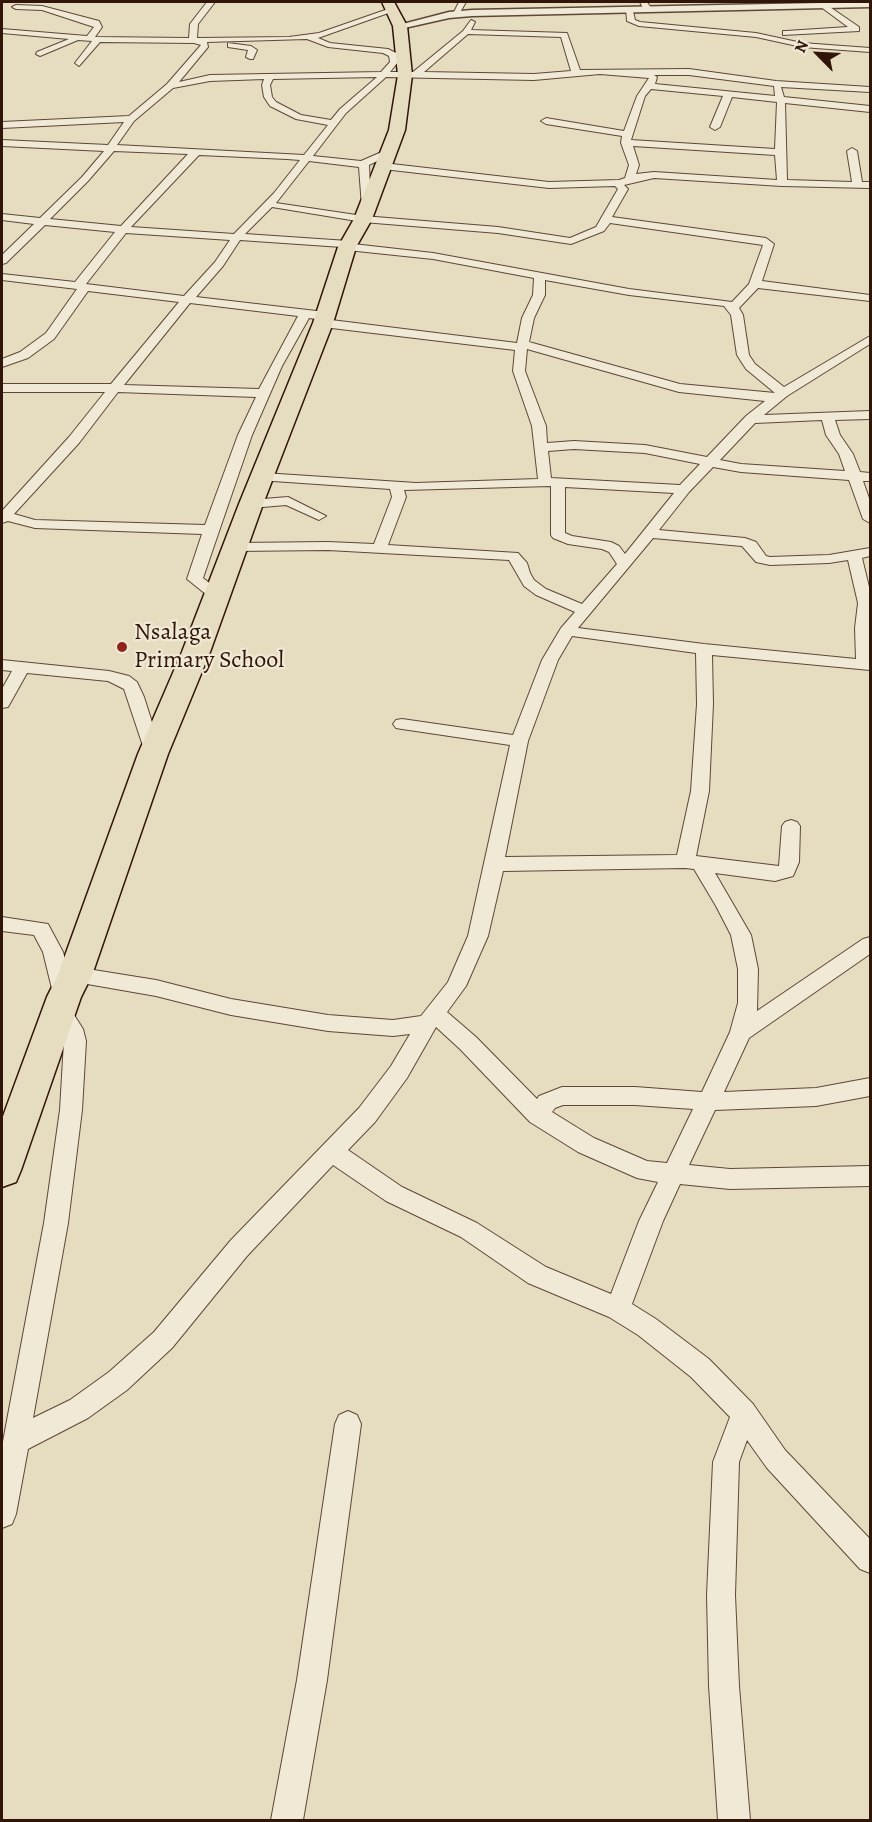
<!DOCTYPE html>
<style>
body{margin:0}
#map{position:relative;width:872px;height:1822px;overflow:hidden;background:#e6ddc0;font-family:Alegreya,serif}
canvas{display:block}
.frame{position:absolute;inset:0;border:3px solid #311509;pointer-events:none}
.north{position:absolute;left:788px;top:24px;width:60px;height:60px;-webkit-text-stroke:4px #efe9d6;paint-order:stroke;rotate:294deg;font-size:16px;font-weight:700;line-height:24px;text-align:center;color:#311509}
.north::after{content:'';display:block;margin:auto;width:21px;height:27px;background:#311509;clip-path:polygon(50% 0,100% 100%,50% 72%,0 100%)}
</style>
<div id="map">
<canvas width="872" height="1822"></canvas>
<div class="frame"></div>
<div class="north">N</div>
</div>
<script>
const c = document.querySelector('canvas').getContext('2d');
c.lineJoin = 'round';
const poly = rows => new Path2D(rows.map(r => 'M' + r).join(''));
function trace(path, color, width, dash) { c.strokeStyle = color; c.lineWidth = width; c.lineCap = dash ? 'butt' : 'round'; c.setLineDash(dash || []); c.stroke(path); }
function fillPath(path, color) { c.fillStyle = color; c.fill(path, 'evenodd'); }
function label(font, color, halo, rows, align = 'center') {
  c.font = font + ' Alegreya,serif'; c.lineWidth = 4.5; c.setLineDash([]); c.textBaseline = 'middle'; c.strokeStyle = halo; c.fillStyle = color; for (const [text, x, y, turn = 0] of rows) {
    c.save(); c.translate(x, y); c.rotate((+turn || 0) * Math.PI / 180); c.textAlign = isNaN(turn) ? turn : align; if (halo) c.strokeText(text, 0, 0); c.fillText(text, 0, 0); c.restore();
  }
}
const minor = poly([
 [207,2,215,2,198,24,197,38,289,37,319,33,394,7,394,11,318,38,330,43,388,49,396,53,398,62,390,72,413,72,463,31,471,20,475,22,471,30,567,33,580,70,689,69,776,81,870,87,870,92,781,87,784,97,870,106,870,112,785,103,787,180,852,182,847,151,852,148,857,151,862,182,870,182,870,188,782,186,654,178,624,185,628,189,612,217,766,238,774,244,762,281,870,295,870,301,758,288,739,308,743,315,749,355,755,364,784,387,870,336,870,344,787,396,764,415,870,411,870,419,835,420,840,435,853,454,860,472,870,473,870,481,863,481,870,501,870,523,863,519,849,480,741,472,713,467,689,492,659,530,745,538,756,542,766,556,770,557,829,555,870,548,870,556,862,558,870,591,870,670,712,655,713,704,709,791,696,856,779,866,782,826,785,822,791,820,797,822,800,826,799,862,793,876,775,881,715,873,751,935,758,969,757,1011,863,939,870,937,870,954,749,1038,724,1092,816,1088,870,1078,870,1096,816,1106,715,1110,689,1165,730,1169,870,1166,870,1186,730,1189,680,1184,663,1221,632,1304,656,1319,709,1359,753,1404,785,1450,870,1539,870,1573,860,1569,767,1468,747,1440,739,1462,735,1595,739,1686,750,1820,718,1820,709,1686,707,1595,713,1462,730,1417,691,1377,638,1335,609,1317,528,1283,461,1237,386,1201,333,1165,247,1256,172,1348,127,1390,88,1418,28,1449,16,1514,12,1524,2,1528,2,1447,44,1223,60,1110,64,1041,62,1030,51,1010,54,1004,58,1003,54,997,43,952,34,935,2,931,2,917,48,924,63,952,68,970,75,967,156,980,231,999,328,1015,393,1020,421,1016,448,982,468,936,510,745,402,729,396,728,393,724,396,720,402,719,513,735,542,660,561,628,575,612,536,595,524,586,509,560,328,550,236,551,229,547,236,543,328,542,374,544,392,497,390,489,258,480,256,477,258,474,263,473,416,483,538,479,532,426,513,371,515,350,323,327,317,323,323,319,517,343,522,318,533,295,534,278,433,259,347,250,342,247,240,240,223,266,196,297,325,312,331,316,325,320,309,318,282,366,252,435,203,578,222,593,225,596,222,599,212,599,187,579,202,534,35,528,8,521,2,523,2,511,69,437,105,392,2,392,2,384,111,384,179,302,88,291,54,339,28,358,2,367,2,359,20,352,46,333,77,289,2,280,2,274,75,282,115,232,45,225,6,263,2,264,2,255,34,224,2,220,2,214,40,218,82,177,104,151,2,146,2,140,108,145,124,122,2,128,2,122,129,116,167,84,201,45,194,43,100,42,79,66,75,63,92,41,78,40,40,56,36,54,37,52,69,39,2,33,2,29,87,36,94,27,42,10,16,9,12,7,16,5,42,6,99,21,102,27,95,37,189,38,190,24,207,2],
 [468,34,561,37,571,71,534,74,424,72,468,34],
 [307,39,328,47,383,53,389,56,390,62,381,72,210,75,179,82,208,47,207,42,307,39],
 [600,74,649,78,637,96,624,131,546,118,541,121,546,124,622,136,621,143,629,165,625,178,619,180,549,182,383,163,378,166,383,169,549,188,615,186,618,189,596,227,570,238,498,227,363,216,276,203,309,161,359,167,362,207,371,209,369,165,390,155,390,151,384,151,361,161,313,156,346,113,386,77,534,80,600,74],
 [654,75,689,75,774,86,775,96,655,84,657,77,654,75],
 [377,77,340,109,331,120,301,115,276,102,272,97,270,85,273,79,377,77],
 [264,79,262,85,264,97,270,106,296,119,328,125,304,155,117,145,134,121,173,88,210,81,264,79],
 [651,89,723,96,710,127,715,130,720,127,732,97,777,102,775,149,631,140,645,96,651,89],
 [633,146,775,155,777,180,654,172,636,174,639,165,633,146],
 [114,151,188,154,121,226,50,219,88,181,114,151],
 [199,155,287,159,300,160,274,193,234,234,131,227,199,155],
 [272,207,363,222,498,233,571,244,604,231,610,223,763,245,749,284,732,302,629,289,433,253,353,244,348,241,245,234,272,207],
 [126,233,230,240,215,262,184,296,86,284,126,233],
 [545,280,629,295,724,306,731,315,737,355,746,369,775,393,680,384,529,342,534,318,545,295,545,280],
 [190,303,298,316,259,389,124,385,190,303],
 [527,349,679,392,765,401,746,416,707,457,645,445,574,441,547,443,546,426,525,371,527,349],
 [118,392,256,397,238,435,205,525,35,520,14,514,79,443,118,392],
 [822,420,826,435,839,454,845,471,741,464,720,460,755,423,822,420],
 [574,449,645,453,700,464,680,485,551,478,548,451,574,449],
 [551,486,551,535,553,538,568,544,602,549,609,552,617,564,582,604,546,589,534,580,530,573,527,563,518,553,388,545,406,497,404,490,551,486],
 [565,487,674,493,625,554,619,546,611,542,572,536,565,533,565,487],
 [653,538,742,546,756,562,770,565,829,563,848,560,858,603,855,628,856,659,704,644,578,628,653,538],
 [572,636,696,653,697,704,691,791,677,855,505,857,528,741,558,660,572,636],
 [685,868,694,869,716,906,731,935,738,969,738,1003,730,1032,702,1092,635,1087,562,1087,539,1096,537,1099,476,1037,447,1012,466,986,488,936,503,871,685,868],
 [70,981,156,996,231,1015,328,1031,393,1036,410,1034,391,1066,359,1108,231,1240,154,1332,109,1372,70,1400,33,1418,68,1223,82,1110,86,1041,83,1029,67,1004,71,1003,74,997,70,981],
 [436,1027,460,1049,530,1122,578,1152,637,1178,658,1182,639,1221,611,1294,546,1267,477,1223,402,1187,348,1150,375,1122,407,1078,436,1027],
 [563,1105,635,1105,693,1109,667,1163,647,1161,594,1138,552,1112,555,1108,563,1105],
 [459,2,466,2,458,16,452,16,459,2],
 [640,2,647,2,651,8,644,10,640,2],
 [824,3,859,27,859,31,783,35,783,31,786,31,848,27,821,7,820,5,824,3],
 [626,7,632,7,635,20,640,22,756,33,802,43,870,48,870,52,802,47,756,37,639,26,627,21,626,7],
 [228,43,251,46,257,50,253,59,250,59,246,57,248,50,228,47,228,43],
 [288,497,326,516,319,520,286,505,251,508,244,504,251,500,288,497],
 [2,660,109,671,129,676,137,682,144,697,162,754,159,758,147,758,124,689,108,681,27,673,8,707,2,708,2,689,12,671,2,670,2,660],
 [348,1411,357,1415,361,1424,327,1680,303,1820,271,1820,297,1680,335,1424,339,1415,348,1411]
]);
const tertiary = poly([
 [870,2,870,7,472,16,449,18,400,29,395,26,449,12,472,10,870,2]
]);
const trunk = poly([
 [382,2,394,2,407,26,412,75,405,130,372,219,356,247,333,323,263,504,210,652,168,754,92,975,81,997,21,1170,16,1182,2,1187,2,1119,47,997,58,975,138,754,182,652,239,504,313,323,338,247,354,219,389,130,398,75,393,26,382,2]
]);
const markers = [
 [122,647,6,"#8f2418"]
];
const poiNames = [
 ["Nsalaga",134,633],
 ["Primary School",134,661]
];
trace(minor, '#5e4737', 2);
trace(tertiary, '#5e4737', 3);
trace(trunk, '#311509', 3);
fillPath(minor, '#efe9d6');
fillPath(tertiary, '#efe9d6');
fillPath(trunk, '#e6ddc0');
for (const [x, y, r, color] of markers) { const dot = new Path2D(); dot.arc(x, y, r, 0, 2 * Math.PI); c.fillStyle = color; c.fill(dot); trace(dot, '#efe9d6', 2); }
label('24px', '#311509', '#efe9d6', poiNames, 'left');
</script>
